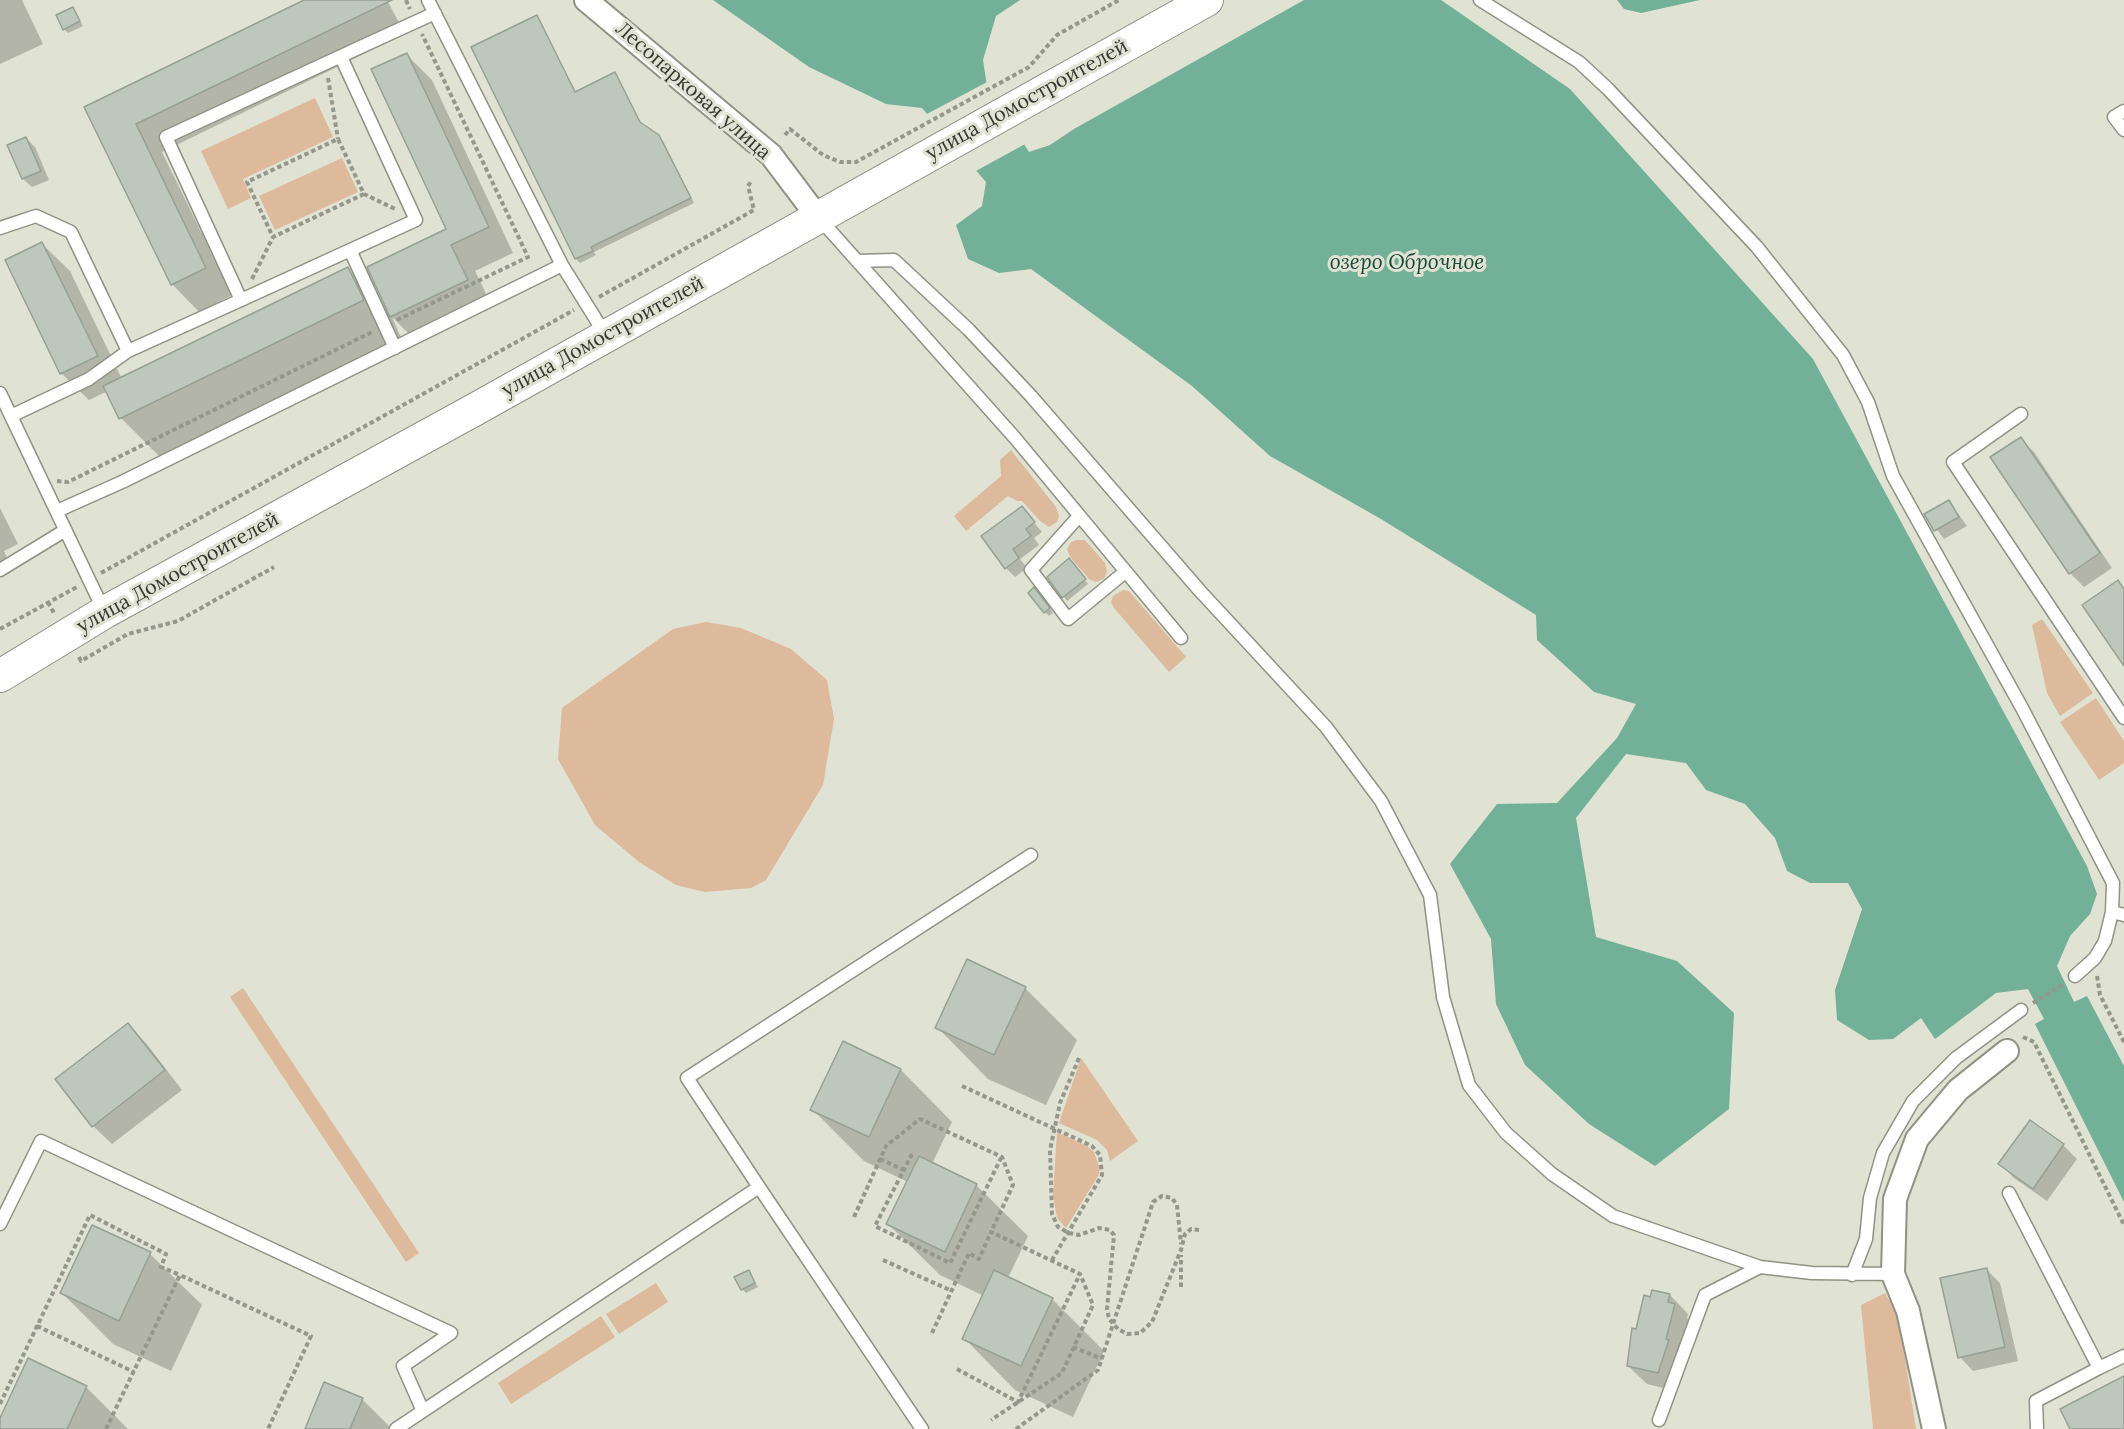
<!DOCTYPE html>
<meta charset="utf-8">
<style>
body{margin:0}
canvas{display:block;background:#e0e2d3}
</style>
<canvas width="2124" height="1429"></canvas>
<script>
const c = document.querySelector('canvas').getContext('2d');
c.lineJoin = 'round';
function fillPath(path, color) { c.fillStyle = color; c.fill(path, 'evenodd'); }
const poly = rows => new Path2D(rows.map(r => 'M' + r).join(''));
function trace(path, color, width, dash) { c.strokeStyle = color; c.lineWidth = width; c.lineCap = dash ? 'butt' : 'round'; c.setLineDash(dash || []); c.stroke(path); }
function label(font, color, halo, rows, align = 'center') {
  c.font = font + ' Lora,serif'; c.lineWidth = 6; c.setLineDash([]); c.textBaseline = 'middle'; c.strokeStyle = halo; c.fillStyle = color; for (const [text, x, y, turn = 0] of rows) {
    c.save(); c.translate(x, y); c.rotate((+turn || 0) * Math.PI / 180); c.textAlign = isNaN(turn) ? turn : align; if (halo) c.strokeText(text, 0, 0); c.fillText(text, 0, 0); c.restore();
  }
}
const green = poly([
 [315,98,333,137,243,179,251,198,228,209,201,151],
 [342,158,358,192,275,230,259,196],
 [1011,450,1056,507,1059,516,1057,522,1049,527,1040,521,1022,501,1017,501,1008,496,966,531,954,516,1001,476,1000,460],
 [1077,540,1085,540,1105,563,1107,572,1104,579,1096,582,1089,579,1070,557,1067,549,1071,542],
 [1123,590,1129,591,1186,657,1169,672,1114,608,1111,602,1113,596],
 [2042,619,2093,693,2060,716,2047,693,2032,625],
 [706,622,741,628,791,649,827,680,834,719,823,785,766,880,751,888,705,892,676,885,639,862,595,825,558,759,562,708,673,629],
 [2096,698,2124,741,2124,763,2099,780,2060,722],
 [243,988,419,1253,406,1262,230,997],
 [1081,1058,1138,1141,1110,1161,1107,1150,1097,1140,1059,1123],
 [1057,1132,1087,1146,1094,1152,1100,1169,1098,1176,1066,1228,1057,1218,1053,1195],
 [656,1283,668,1302,619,1334,606,1314],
 [1885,1293,1898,1314,1916,1429,1873,1429,1861,1305],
 [601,1316,615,1337,511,1404,498,1383]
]);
const water = poly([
 [713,0,1020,0,996,16,983,60,987,86,1029,152,1050,145,1074,129,1304,0,1441,0,1570,89,1813,359,2087,866,2097,894,2090,914,2070,936,2057,966,2074,1002,2087,996,2124,1066,2124,1202,2035,1024,2044,1019,2028,989,1996,993,1935,1039,1921,1018,1893,1039,1869,1040,1837,1020,1835,990,1862,909,1848,883,1810,883,1787,871,1775,838,1745,804,1706,790,1686,763,1626,754,1576,818,1596,937,1677,961,1734,1013,1729,1109,1655,1166,1589,1124,1525,1065,1496,1004,1491,939,1450,864,1497,804,1557,803,1617,738,1636,704,1594,692,1537,640,1536,615,1381,519,1270,456,1192,386,1031,269,999,273,968,259,956,225,982,206,986,182,922,108,886,104,809,67],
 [1617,0,1700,0,1641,13,1624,9]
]);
const pier = poly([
 [989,81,1027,143,974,172,925,115]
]);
const shadow = poly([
 [0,0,22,0,43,44,0,64],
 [307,0,387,0,405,34,162,152,232,295,199,312,172,284,86,107],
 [73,9,83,26,68,33,64,29],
 [537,17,576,92,614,73,618,78,642,126,663,141,694,203,594,252,596,255,580,263,576,259],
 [407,55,432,80,513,253,475,271,492,306,417,342,392,317,402,340,160,457,121,418,108,391,89,400,61,373,42,244,70,271,122,379,348,269,387,308,448,230],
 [26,138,35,147,49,180,32,187,23,179,9,146],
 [2020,439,2034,452,2112,568,2084,587,2070,573],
 [1949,501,1967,526,1944,539,1926,515],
 [0,508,18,544,4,551,10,564,0,569],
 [1022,508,1042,532,1034,538,1039,545,1020,559,1027,568,1015,577,1006,568],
 [1073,564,1088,584,1067,601,1049,577],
 [1038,593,1053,613,1049,616,1045,612],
 [1025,988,1077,1040,1046,1105,988,1079,937,1027],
 [128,1025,146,1043,182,1090,112,1144,93,1126],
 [843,1043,901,1070,952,1122,932,1164,976,1185,1028,1236,1008,1278,1052,1299,1104,1351,1073,1417,1015,1390,964,1338,984,1296,940,1275,888,1224,908,1182,864,1161,812,1109],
 [2030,1122,2064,1146,2077,1159,2047,1201,2014,1178,2000,1164],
 [150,1254,202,1305,171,1371,113,1344,62,1293],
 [1986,1269,2000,1283,2018,1361,1973,1371,1960,1357],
 [748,1272,758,1287,746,1293,742,1289],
 [1653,1291,1670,1295,1688,1314,1687,1318,1693,1324,1687,1360,1676,1391,1647,1384,1628,1366,1637,1331],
 [86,1387,128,1429,0,1429,0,1422],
 [362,1399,392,1429,306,1429]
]);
const building = poly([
 [304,0,392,0,136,124,206,268,171,285,84,107,304,0],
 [73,7,80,21,63,30,56,15,73,7],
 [537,15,575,92,615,72,640,122,659,135,691,198,591,247,593,251,575,259,471,47,537,15],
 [407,53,489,227,451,245,468,280,390,317,367,267,446,229,371,69,407,53],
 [26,137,41,171,22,179,7,145,26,137],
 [42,242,98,356,60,374,5,260,42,242],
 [348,267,364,300,119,419,103,386,348,267],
 [2021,437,2100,553,2069,574,1990,457,2021,437],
 [1949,500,1959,517,1934,531,1924,514,1949,500],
 [1022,506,1035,522,1026,529,1031,536,1013,549,1019,558,1005,569,981,536,1022,506],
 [1069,558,1086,579,1062,598,1047,577,1069,558],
 [2118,580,2124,589,2124,666,2082,605,2118,580],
 [1034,587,1050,608,1044,613,1028,593,1034,587],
 [967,959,1026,987,994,1055,935,1028,967,959],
 [128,1023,165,1070,92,1127,55,1079,128,1023],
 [843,1041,901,1069,869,1137,810,1110,843,1041],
 [2030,1120,2064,1144,2033,1189,1998,1164,2030,1120],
 [919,1156,977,1184,945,1252,886,1224,919,1156],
 [92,1225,151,1252,119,1321,60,1293,92,1225],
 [1987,1268,2005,1347,1958,1358,1940,1278,1987,1268],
 [749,1270,755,1283,741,1290,734,1277,749,1270],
 [994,1270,1053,1298,1021,1366,962,1339,994,1270],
 [1652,1290,1670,1294,1668,1302,1675,1304,1666,1339,1669,1340,1658,1373,1627,1366,1632,1328,1636,1329,1644,1295,1650,1297,1652,1290],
 [28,1358,87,1386,67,1429,0,1429,0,1418,28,1358],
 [2124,1376,2124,1429,2070,1429,2060,1409,2124,1376],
 [324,1382,363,1398,350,1429,305,1429,324,1382]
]);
const path = poly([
 [406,0,410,9],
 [328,78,338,139],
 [785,135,790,129,823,155,840,162,856,162,1029,67,1057,35,1119,0],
 [364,194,273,237,247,182,338,139,364,194,395,209],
 [252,279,273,237],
 [599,297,754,210,748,186,752,180],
 [397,320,528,257,422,34],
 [57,481,68,482,372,332],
 [101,573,574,310],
 [48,602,55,615],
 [0,629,77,587],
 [79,657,81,661,128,634,178,621,274,567],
 [2097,976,2100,995,2124,1042],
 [2033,1003,2065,983],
 [2023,1037,2034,1042,2124,1225],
 [1079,1058,1060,1103,1050,1150,1052,1214,1058,1227,1069,1233,1079,1235,1099,1228,1110,1230,1114,1235,1107,1309,1109,1319,1118,1329,1127,1334,1140,1333,1152,1322,1181,1250,1185,1234,1191,1229,1199,1230],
 [962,1086,1092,1146,1100,1155,1102,1175,1052,1260],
 [912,1154,875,1226,950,1263,1001,1158],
 [880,1159,904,1170],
 [854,1217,886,1146,920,1119,1002,1157,1013,1185,991,1232],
 [883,1260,952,1291],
 [1181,1287,1181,1255],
 [37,1326,134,1372],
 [932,1333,969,1253,979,1259,991,1232,1080,1274,1093,1305,1062,1373,991,1420],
 [1073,1347,1102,1359],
 [957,1369,1018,1402,1080,1274],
 [0,1404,90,1215,166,1254,161,1267,180,1275],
 [106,1429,180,1275,311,1336,268,1429],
 [1016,1429,1098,1370,1153,1202,1162,1196,1172,1198,1177,1205,1181,1244]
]);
const service = poly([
 [428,0,562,265,605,334],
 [1480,0,1579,62,1608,89,1757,247,1843,355,1868,402,1893,476,2022,708,2113,883,2112,912,2105,941,2095,958,2075,976],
 [341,57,416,220,241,300,166,137,365,45,435,13],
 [2124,111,2114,117,2124,130],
 [818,217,1015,438,1181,638],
 [0,228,36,216,71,232,128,351],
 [350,250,395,348],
 [857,261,894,260,969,330,1031,396,1200,591,1326,727,1381,801,1430,895,1443,997,1469,1085,1506,1133,1552,1174,1613,1216,1760,1267,1812,1273,1893,1274],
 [0,393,104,611],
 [2021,414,1953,462,2124,718],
 [11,416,89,379,128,351,241,300],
 [57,511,122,482,562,265],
 [1079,516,1031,570,1068,619,1125,572],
 [0,570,64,531],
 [2112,912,2124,915],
 [759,1187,687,1078,1031,855],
 [2009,1193,2099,1368,2036,1401,2037,1429],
 [0,1224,41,1141,451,1333],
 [1852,1275,1866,1239,1870,1198,1883,1153,1913,1101,1956,1058,2021,1010],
 [2099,1368,2124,1356],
 [422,1409,403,1366,451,1333],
 [1659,1420,1705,1295,1760,1267],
 [396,1429,759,1187,922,1429]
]);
const minor = poly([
 [586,0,771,155,817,216],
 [1934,1429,1908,1311,1893,1274,1895,1199,1917,1139,1958,1090,2007,1051]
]);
const secondary = poly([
 [0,676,105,612,474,410,1207,0]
]);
const streetNames = [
 ["Лесопарковая улица",693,91,41],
 ["улица Домостроителей",1027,100,-29],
 ["улица Домостроителей",603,337,-29],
 ["улица Домостроителей",178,573,-29]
];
const waterNames = [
 ["озеро Оброчное",1407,263]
];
fillPath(green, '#ddba9b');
fillPath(water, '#72b198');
fillPath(pier, '#e0e2d3');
fillPath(shadow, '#0003');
fillPath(building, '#bdc7bb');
trace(building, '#96a094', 1.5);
trace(service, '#909284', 15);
trace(minor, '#909284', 26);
trace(secondary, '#909284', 34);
trace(path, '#95978c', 4, [4.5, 3]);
trace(service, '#fff', 12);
trace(minor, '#fff', 22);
trace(secondary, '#fff', 32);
label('20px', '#363832', '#e0e2d3', streetNames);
label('italic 21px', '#164a39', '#e0e2d3', waterNames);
</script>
